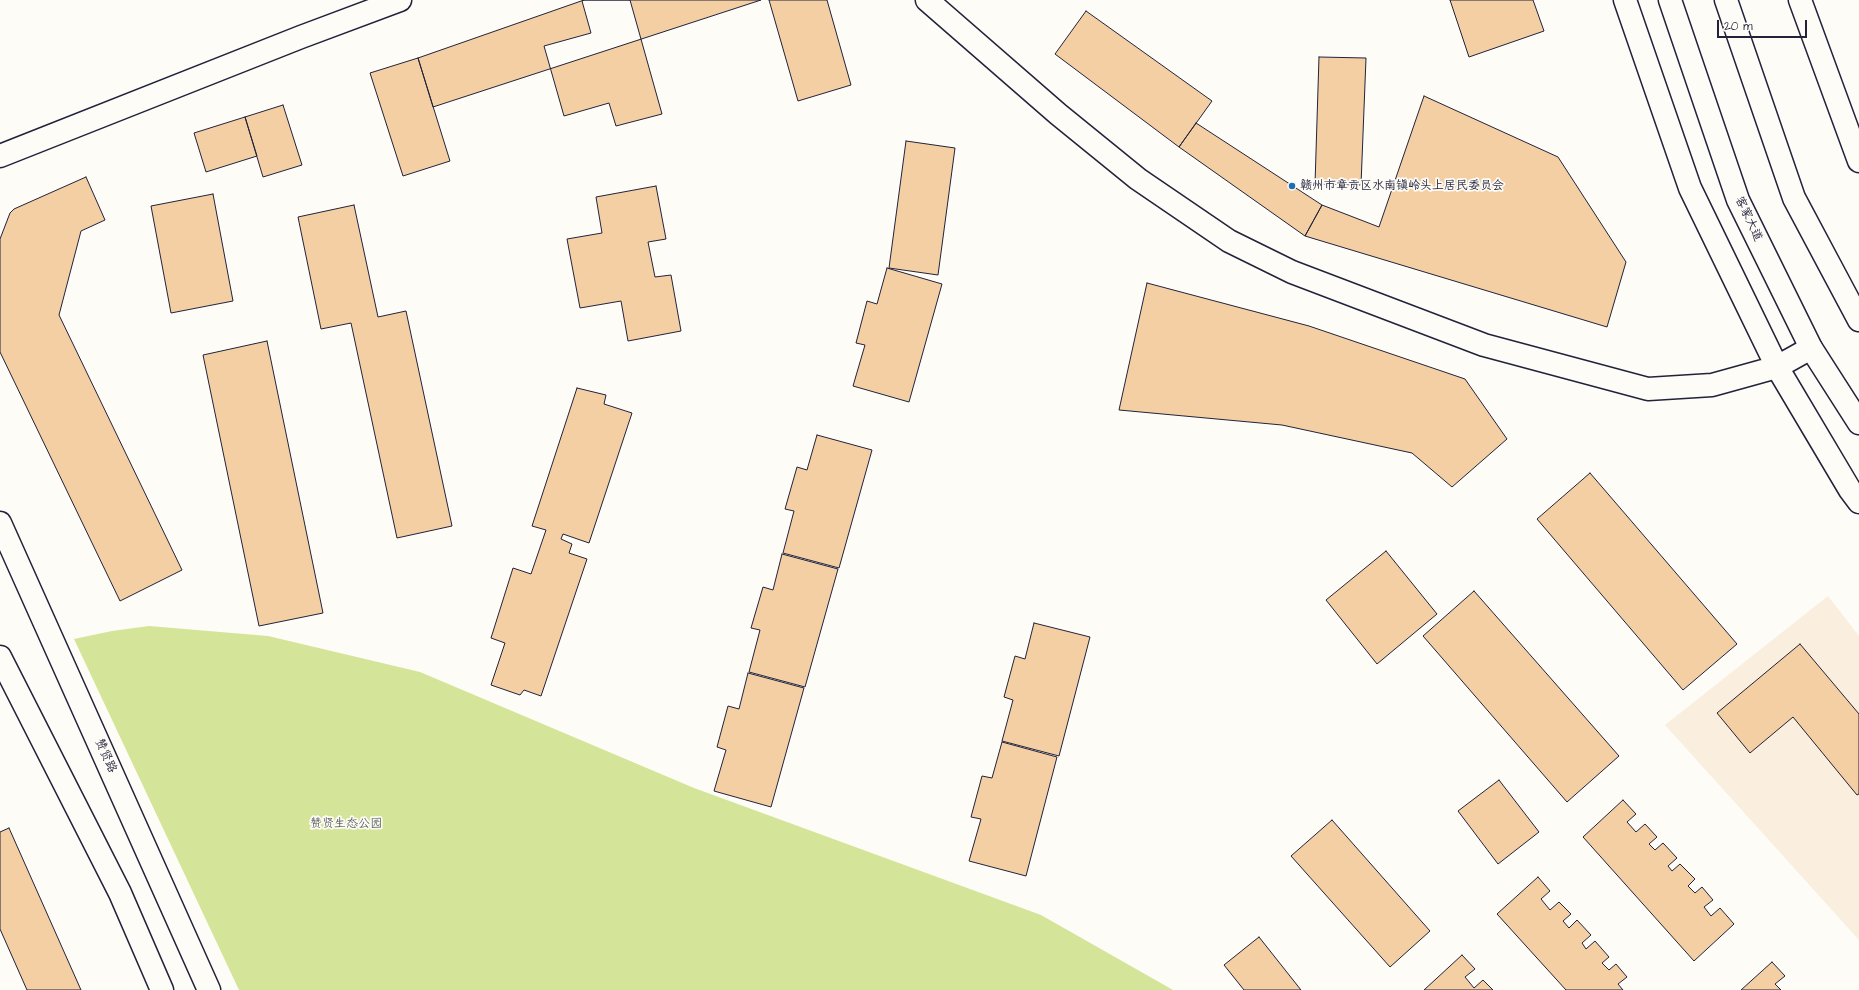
<!DOCTYPE html>
<meta charset="utf-8">
<style>
body{margin:0}
#map{position:relative;width:1859px;height:990px;overflow:hidden;background:#fdfcf7;font-family:"Architects Daughter",sans-serif}
canvas{display:block}
.scale{position:absolute;left:1717px;top:20px;width:90px;height:18px;box-sizing:border-box;border:2px solid #22223b;border-top:0;padding-left:5px;font-size:12px;line-height:14px;white-space:nowrap;color:#22223b;-webkit-text-stroke:3px #fdfcf7;paint-order:stroke}
</style>
<div id="map">
<canvas width="1859" height="990"></canvas>
<div class="scale">20 m</div>
</div>
<script>
const c = document.querySelector('canvas').getContext('2d');
c.lineJoin = 'round';
function fillPath(path, color) { c.fillStyle = color; c.fill(path, 'evenodd'); }
const poly = rows => new Path2D(rows.map(r => 'M' + r).join(''));
function trace(path, color, width, dash) { c.strokeStyle = color; c.lineWidth = width; c.lineCap = dash ? 'butt' : 'round'; c.setLineDash(dash || []); c.stroke(path); }
function label(font, color, halo, rows, align = 'center') {
  c.font = font + ' "Architects Daughter","LXGW WenKai TC",sans-serif'; c.lineWidth = 3.5; c.setLineDash([]); c.textBaseline = 'middle'; c.strokeStyle = halo; c.fillStyle = color; for (const [text, x, y, turn = 0] of rows) {
    c.save(); c.translate(x, y); c.rotate((+turn || 0) * Math.PI / 180); c.textAlign = isNaN(turn) ? turn : align; if (halo) c.strokeText(text, 0, 0); c.fillText(text, 0, 0); c.restore();
  }
}
const built = poly([
 [1828,596,1859,636,1859,940,1665,725]
]);
const green = poly([
 [149,626,268,636,420,672,694,788,1041,915,1173,990,239,990,74,639,112,631]
]);
const building = poly([
 [584,0,630,0,662,114,616,126,609,103,564,116,544,46,591,33,582,1,584,0],
 [584,0,761,0,433,107,418,58,584,0],
 [769,0,827,0,851,85,798,101,769,0],
 [1450,0,1533,0,1544,31,1469,57,1450,0],
 [1086,11,1212,101,1179,147,1055,54,1086,11],
 [1319,57,1366,58,1361,185,1315,184,1319,57],
 [418,58,450,161,403,176,370,73,418,58],
 [1424,96,1558,157,1626,262,1607,327,1305,236,1322,205,1379,227,1424,96],
 [283,105,302,165,263,177,245,117,283,105],
 [245,117,257,156,206,172,194,133,245,117],
 [1196,123,1322,205,1305,236,1179,147,1196,123],
 [906,141,955,148,938,275,889,268,906,141],
 [86,177,105,220,81,231,59,315,182,570,120,601,0,352,0,239,10,213,14,209,86,177],
 [656,186,666,239,648,242,655,277,671,275,681,331,628,341,621,301,580,308,567,239,602,233,596,197,656,186],
 [213,194,233,301,171,313,151,206,213,194],
 [354,205,378,317,406,311,452,526,397,538,351,323,321,329,298,217,354,205],
 [887,268,942,284,909,402,853,386,865,345,856,343,867,301,877,304,887,268],
 [1147,283,1309,326,1465,379,1507,439,1452,487,1412,453,1282,425,1119,410,1147,283],
 [267,341,323,613,259,626,203,355,267,341],
 [577,388,606,395,604,404,632,413,589,543,563,534,561,539,572,544,569,553,587,559,541,696,524,690,520,695,491,685,505,643,491,638,513,568,531,574,546,530,532,526,577,388],
 [817,435,872,450,839,568,783,553,794,511,785,509,797,467,807,470,817,435],
 [1590,473,1737,644,1683,690,1537,519,1590,473],
 [1386,551,1437,614,1377,664,1326,600,1386,551],
 [782,554,838,569,805,687,749,672,760,630,751,628,763,587,773,590,782,554],
 [1474,591,1619,756,1567,802,1423,636,1474,591],
 [1034,623,1090,637,1059,756,1002,741,1013,700,1004,697,1015,656,1025,659,1034,623],
 [1800,644,1859,714,1859,794,1857,795,1793,717,1750,753,1717,713,1800,644],
 [748,673,804,688,771,807,714,791,726,750,717,747,728,706,739,709,748,673],
 [1002,742,1057,757,1026,876,969,861,981,819,971,817,982,776,992,778,1002,742],
 [1499,780,1539,832,1498,864,1458,811,1499,780],
 [1623,800,1636,814,1627,822,1636,832,1645,824,1657,837,1649,844,1655,850,1663,843,1677,858,1668,866,1672,871,1680,864,1695,879,1688,886,1695,893,1702,887,1713,900,1704,907,1711,916,1720,908,1734,924,1694,961,1583,837,1623,800],
 [1332,820,1430,931,1390,967,1291,856,1332,820],
 [9,828,81,990,27,990,0,929,0,832,9,828],
 [1538,877,1550,891,1541,899,1550,910,1559,902,1571,914,1563,921,1569,928,1577,920,1591,935,1582,943,1586,949,1595,941,1609,957,1602,963,1609,970,1616,964,1627,977,1618,984,1623,990,1566,990,1497,914,1538,877],
 [1259,937,1301,990,1244,990,1224,965,1259,937],
 [1462,955,1475,969,1465,977,1474,988,1483,980,1493,990,1424,990,1462,955],
 [1772,962,1785,976,1775,984,1781,990,1741,990,1772,962]
]);
const secondary = poly([
 [927,0,1058,114,1138,179,1229,241,1292,272,1484,345,1648,389,1712,385,1777,367,1811,348],
 [1625,0,1690,188,1777,367,1850,490,1859,502],
 [1800,0,1859,161],
 [0,156,301,37,400,0]
]);
const primary = poly([
 [1670,0,1738,200,1811,348,1859,423],
 [1726,0,1794,198,1859,320],
 [0,523,209,990],
 [0,657,120,893,162,990]
]);
const markers = [
 [1292,186,4,"#1f6fb2"]
];
const poiNames = [
 ["赣州市章贡区水南镇岭头上居民委员会",1300,186]
];
const streetNames = [
 ["客家大道",1748,219,65],
 ["赞贤路",105,756,66]
];
const parkNames = [
 ["赞贤生态公园",346,824]
];
fillPath(built, '#faeede');
fillPath(green, '#d4e498');
fillPath(building, '#f3cfa3');
trace(building, '#22223b', 1);
trace(secondary, '#22223b', 25);
trace(primary, '#22223b', 25);
trace(secondary, '#fdfcf7', 22);
trace(primary, '#fdfcf7', 22);
for (const [x, y, r, color] of markers) { const dot = new Path2D(); dot.arc(x, y, r, 0, 2 * Math.PI); c.fillStyle = color; c.fill(dot); trace(dot, '#fdfcf7', 1.5); }
label('12px', '#22223b', '#fdfcf7', poiNames, 'left');
label('12px', '#22223b', '#fdfcf7', streetNames);
label('12px', '#575c57', '#fdfcf7', parkNames);
</script>
